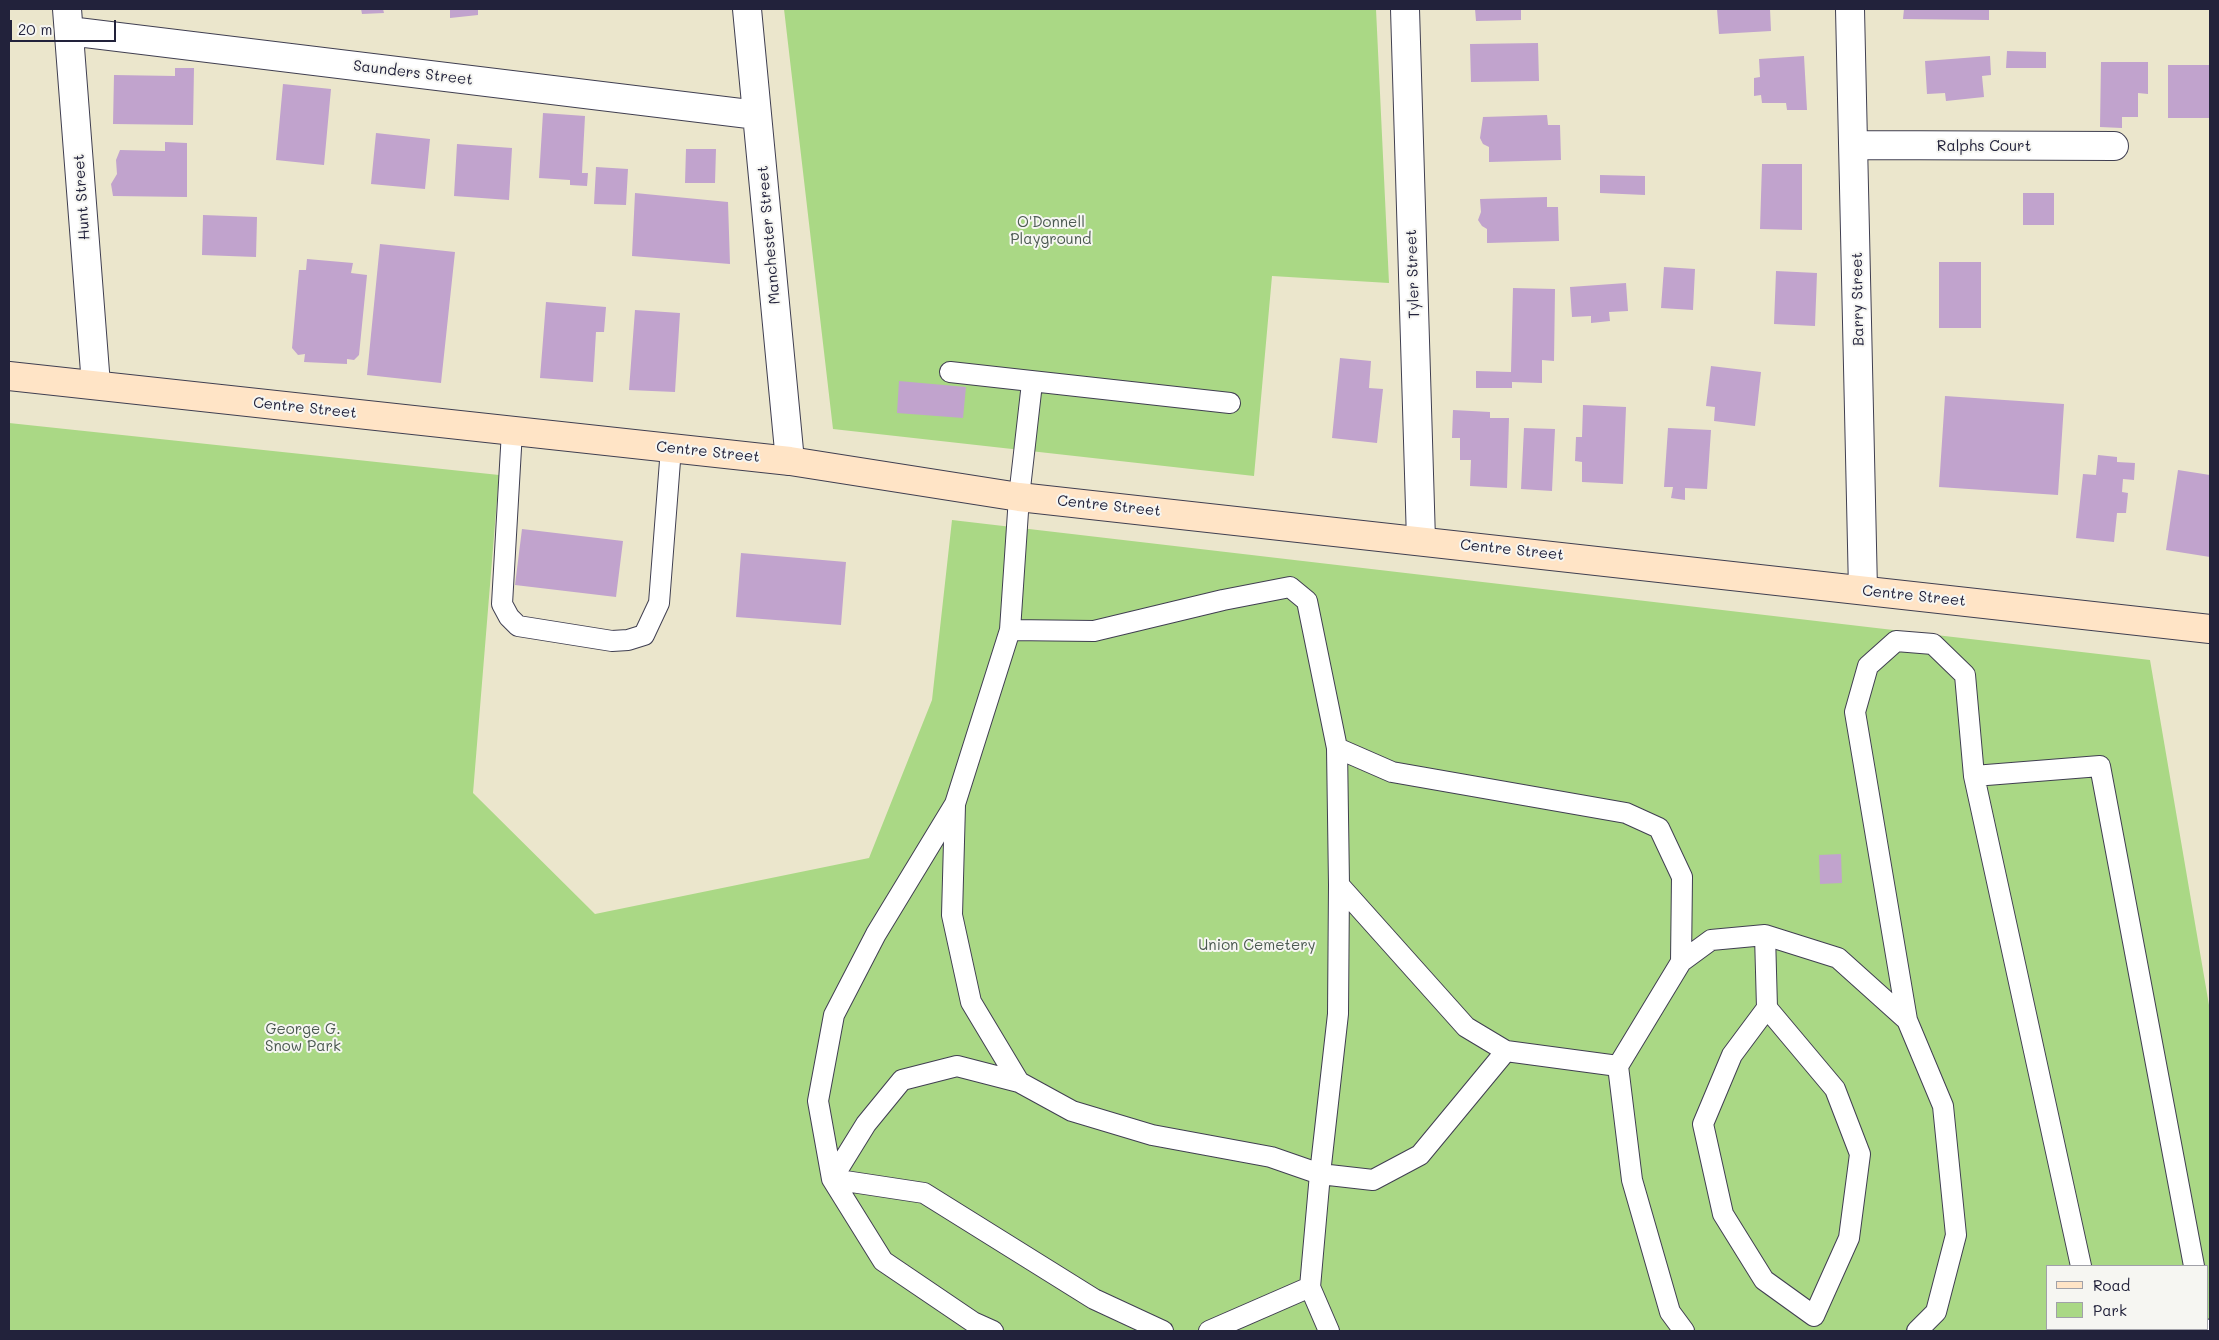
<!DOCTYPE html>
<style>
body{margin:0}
#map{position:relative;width:2219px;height:1340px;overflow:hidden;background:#ebe6cc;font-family:Mali,sans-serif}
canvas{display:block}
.frame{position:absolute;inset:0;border:10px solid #22223b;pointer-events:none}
.legend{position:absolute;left:2046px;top:1265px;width:162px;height:65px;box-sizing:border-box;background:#f6f6f2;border:1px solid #a1a1a9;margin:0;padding:6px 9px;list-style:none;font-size:15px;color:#22223b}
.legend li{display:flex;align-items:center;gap:10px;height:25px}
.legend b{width:25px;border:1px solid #a1a1a9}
.scale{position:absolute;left:10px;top:20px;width:106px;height:22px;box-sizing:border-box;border:2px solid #22223b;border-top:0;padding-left:6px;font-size:15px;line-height:18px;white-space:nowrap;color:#22223b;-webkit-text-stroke:4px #f6f6f2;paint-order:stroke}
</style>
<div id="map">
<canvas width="2219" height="1340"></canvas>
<div class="frame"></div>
<ul class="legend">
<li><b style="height:6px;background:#ffe4c6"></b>Road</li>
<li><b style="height:14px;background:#aad885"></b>Park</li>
</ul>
<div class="scale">20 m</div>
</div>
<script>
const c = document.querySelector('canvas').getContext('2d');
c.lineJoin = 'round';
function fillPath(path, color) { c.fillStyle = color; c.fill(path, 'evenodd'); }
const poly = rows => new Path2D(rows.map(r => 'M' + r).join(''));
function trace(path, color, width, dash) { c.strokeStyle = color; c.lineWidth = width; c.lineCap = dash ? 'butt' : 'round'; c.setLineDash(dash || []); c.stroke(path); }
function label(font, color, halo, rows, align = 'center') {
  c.font = font + ' Mali,sans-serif'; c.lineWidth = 4; c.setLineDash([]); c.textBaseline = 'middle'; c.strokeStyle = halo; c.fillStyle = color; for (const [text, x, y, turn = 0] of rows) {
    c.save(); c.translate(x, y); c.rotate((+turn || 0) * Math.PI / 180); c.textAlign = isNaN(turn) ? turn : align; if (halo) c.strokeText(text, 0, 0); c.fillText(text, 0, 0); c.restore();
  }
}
const green = poly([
 [784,9,1376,9,1389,283,1272,276,1254,476,833,429],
 [9,423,499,475,473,793,595,914,869,858,932,700,952,520,2150,660,2210,1011,2210,1331,9,1331],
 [2048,1266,2208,1266,2208,1329,2048,1329]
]);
const building = poly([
 [361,9,383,9,384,13,362,14],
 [450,9,478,9,478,15,450,18],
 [1475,9,1521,9,1521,20,1476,21],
 [1717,9,1770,9,1771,31,1719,34],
 [1904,9,1989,9,1989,20,1903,19],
 [1538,43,1539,81,1471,82,1470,44],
 [2007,51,2046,52,2046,68,2006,68],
 [1804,56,1807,110,1787,110,1786,103,1762,103,1761,95,1754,96,1754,78,1760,77,1759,59],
 [1990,56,1991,75,1982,76,1984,97,1946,101,1945,93,1927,94,1925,61],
 [2101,62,2148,62,2148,94,2138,93,2138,117,2122,117,2122,128,2100,127],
 [2168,65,2210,65,2210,118,2168,118],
 [175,68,194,68,193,125,113,124,114,75,175,76],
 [283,84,331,89,324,165,276,160],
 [543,113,585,116,582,173,588,173,587,186,570,185,570,180,539,178],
 [1547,115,1548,125,1560,125,1561,160,1489,162,1489,147,1483,144,1480,138,1483,117],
 [376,133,430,139,425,189,371,184],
 [165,142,187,143,187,197,113,196,111,184,117,174,116,160,120,150,165,151],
 [457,144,512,148,509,200,454,196],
 [686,149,716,149,715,183,685,183],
 [1762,164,1802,164,1802,230,1760,229],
 [596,167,628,169,626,205,594,204],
 [1600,175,1645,176,1645,195,1600,193],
 [635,193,728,202,730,264,632,256],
 [2023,193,2054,193,2054,225,2023,225],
 [1547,197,1547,207,1558,207,1559,241,1487,243,1487,229,1482,226,1478,220,1481,212,1480,199],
 [203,215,257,217,256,257,202,255],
 [380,244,455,252,441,383,367,375],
 [307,259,353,263,351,273,367,275,359,355,354,360,347,359,347,364,304,362,305,354,298,355,292,348,299,270,306,270],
 [1939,262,1981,262,1981,328,1939,328],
 [1664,267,1695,269,1693,310,1661,308],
 [1776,271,1817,273,1815,326,1774,324],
 [1626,283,1628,311,1609,312,1610,321,1591,323,1591,316,1572,317,1570,287],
 [1513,288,1555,289,1554,361,1542,360,1542,383,1512,382,1512,388,1476,388,1476,371,1511,372],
 [546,302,606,307,604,332,596,332,593,382,540,378],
 [635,310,680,313,675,392,629,390],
 [1340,358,1371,361,1369,388,1383,389,1377,443,1332,438],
 [1711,366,1761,372,1755,426,1714,421,1715,407,1706,406],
 [899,381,966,387,963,418,897,413],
 [1945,396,2064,404,2058,495,1939,487],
 [1583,405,1626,407,1623,484,1582,482,1582,462,1575,461,1576,437,1582,437],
 [1453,410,1490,412,1490,418,1509,418,1507,488,1470,486,1471,460,1460,460,1460,438,1452,438],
 [1524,428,1555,429,1552,491,1521,489],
 [1668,428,1711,430,1707,489,1685,488,1685,500,1671,498,1673,487,1664,487],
 [2098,455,2117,457,2117,462,2135,463,2134,480,2123,479,2122,492,2128,493,2126,513,2117,513,2114,542,2076,538,2083,474,2096,475],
 [2178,470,2210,475,2210,557,2166,550],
 [522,529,623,541,616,597,515,585],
 [741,553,846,562,841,625,736,617],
 [1841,854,1842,883,1820,884,1819,855]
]);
const lane = poly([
 [950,372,1230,403],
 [1032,383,1019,497,1010,630,1094,631,1223,600,1290,587,1307,601,1337,748,1392,772,1626,813,1659,828,1682,877,1681,962],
 [512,431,502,604,509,617,518,626,612,641,628,640,644,635,659,603,671,448],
 [1010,630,955,804,876,934,834,1015,818,1101,832,1179,866,1124,902,1080,957,1066,1019,1082,1072,1111,1152,1135,1271,1157,1320,1174,1310,1287],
 [1337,748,1339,885],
 [1974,776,2100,766,2194,1266],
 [955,805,952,915,971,1002,1019,1082],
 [1765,935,1767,1008,1835,1089,1860,1154,1849,1238,1814,1316,1764,1280,1723,1214,1703,1124,1732,1055,1767,1008],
 [1506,1051,1466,1027,1339,885,1338,1014,1320,1174,1373,1180,1420,1155,1506,1051,1618,1066],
 [2095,1329,2095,1331],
 [2205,1329,2206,1331],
 [993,1331,973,1322,883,1261,832,1179,924,1193,1094,1299,1163,1331],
 [1209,1331,1310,1287,1329,1331],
 [1684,1331,1670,1312,1632,1180,1618,1066,1681,962,1711,940,1765,935,1838,958,1907,1020],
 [1917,1331,1936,1312,1956,1235,1943,1106,1907,1020,1855,712,1868,666,1896,641,1933,644,1965,675,1974,776,2081,1266]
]);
const street = poly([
 [67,9,96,385],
 [747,9,790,461],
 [1405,9,1421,540],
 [1850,9,1863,590],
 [69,31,757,115],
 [1855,145,2114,146]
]);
const secondary = poly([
 [9,376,790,461,1019,497,2210,629]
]);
const streetNames = [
 ["Saunders Street",413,73,7],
 ["Ralphs Court",1984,146],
 ["Hunt Street",82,197,-94],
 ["Manchester Street",769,235,-95],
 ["Tyler Street",1413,274,-92],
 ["Barry Street",1858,299,-91],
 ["Centre Street",305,408,6],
 ["Centre Street",708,452,6],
 ["Centre Street",1109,506,6],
 ["Centre Street",1512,550,6],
 ["Centre Street",1914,596,6]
];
const parkNames = [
 ["O'Donnell",1051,222],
 ["Playground",1051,239],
 ["Union Cemetery",1257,945],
 ["George G.",303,1029],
 ["Snow Park",303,1046]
];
fillPath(green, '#aad885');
fillPath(building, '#c1a3cd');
trace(lane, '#403f51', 22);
trace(street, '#403f51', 30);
trace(secondary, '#403f51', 30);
trace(lane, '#fff', 20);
trace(street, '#fff', 28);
trace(secondary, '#ffe4c6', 28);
label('15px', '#22223b', '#f6f6f2', streetNames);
label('15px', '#4b5951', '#f6f6f2', parkNames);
</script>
